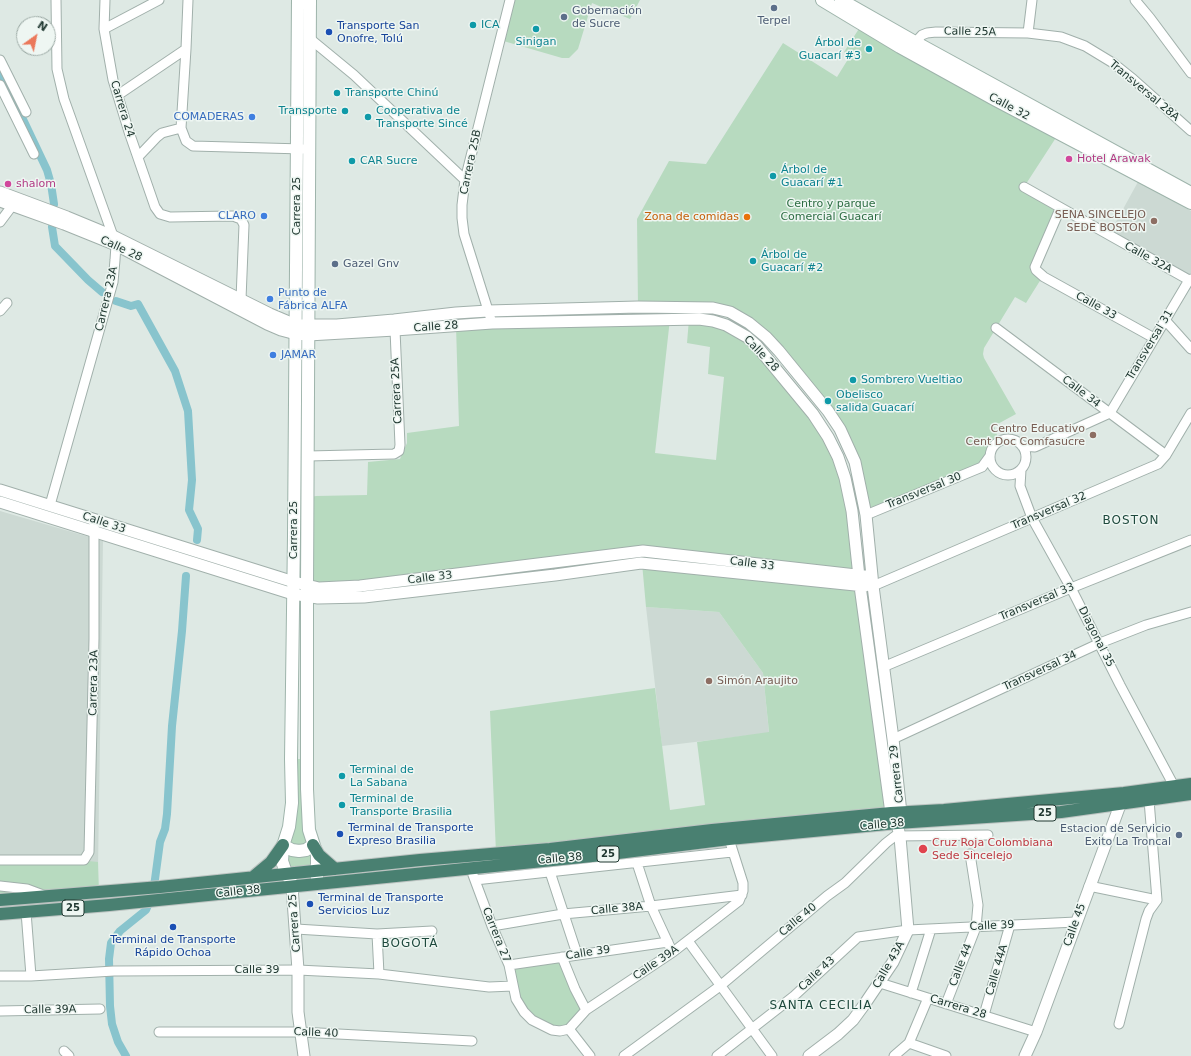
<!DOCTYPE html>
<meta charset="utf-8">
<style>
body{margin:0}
#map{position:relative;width:1191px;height:1056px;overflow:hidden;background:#dee9e4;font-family:"DejaVu Sans",sans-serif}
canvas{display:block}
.north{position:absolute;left:16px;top:16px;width:40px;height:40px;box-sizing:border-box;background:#eef6f2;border:1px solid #9caaa5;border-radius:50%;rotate:33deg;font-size:11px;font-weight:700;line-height:16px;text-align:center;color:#203831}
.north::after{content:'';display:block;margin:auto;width:14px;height:18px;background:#eb785a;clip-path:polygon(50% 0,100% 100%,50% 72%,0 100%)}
</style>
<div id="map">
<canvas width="1191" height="1056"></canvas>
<div class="north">N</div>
</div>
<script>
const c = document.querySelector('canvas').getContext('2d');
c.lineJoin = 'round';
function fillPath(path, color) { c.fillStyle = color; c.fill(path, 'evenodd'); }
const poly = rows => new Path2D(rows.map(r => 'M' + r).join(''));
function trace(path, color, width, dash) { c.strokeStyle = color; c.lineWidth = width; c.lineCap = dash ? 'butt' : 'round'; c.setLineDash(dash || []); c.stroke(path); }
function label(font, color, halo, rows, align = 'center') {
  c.font = font + ' "DejaVu Sans",sans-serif'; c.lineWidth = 3; c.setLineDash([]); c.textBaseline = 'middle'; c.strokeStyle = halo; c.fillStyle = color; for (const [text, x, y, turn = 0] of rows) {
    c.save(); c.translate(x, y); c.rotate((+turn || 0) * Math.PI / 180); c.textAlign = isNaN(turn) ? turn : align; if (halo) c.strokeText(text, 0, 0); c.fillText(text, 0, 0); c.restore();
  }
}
const built = poly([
 [1139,180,1191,211,1191,273,1189,274,1111,231],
 [0,511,103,541,98,869,0,866],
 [646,607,719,612,763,673,769,733,662,746]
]);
const green = poly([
 [510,0,640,0,630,19,592,3,578,49,569,58,562,58,500,40],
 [862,24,1059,133,1024,187,1060,209,1035,267,1043,276,1026,303,1015,297,984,348,983,354,984,358,1016,414,994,426,999,441,993,448,982,467,866,515,848,446,779,351,730,312,638,307,637,219,669,161,706,164,783,43,837,77,850,56,844,52],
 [670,319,655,453,716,460,724,377,708,374,710,347,687,343,689,319,713,321,756,345,838,457,859,576,643,551,554,563,307,586,307,498,316,496,367,495,368,462,400,459,407,443,407,433,459,426,456,326],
 [642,563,860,586,891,813,496,853,490,711,655,688,670,810,705,805,697,742,769,732,763,673,719,612,646,607],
 [291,759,308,759,316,871,283,874],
 [0,860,78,860,98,862,99,892,0,900],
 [562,957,586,1010,560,1031,524,1012,509,965]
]);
const canal = poly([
 [0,74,19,111,47,170,51,184,54,204],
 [52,227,55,246,88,280,102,292],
 [116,301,131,306,138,304,175,371,188,411,192,480,189,510,198,529,197,540],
 [126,1056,118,1042,112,1024,110,1006,109,959,111,943,120,931,146,910,153,894,160,842,165,829,167,814,172,726,182,631,186,576]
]);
const minor = poly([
 [105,0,104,29,113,80,129,132,155,207,160,214,170,217,233,216,241,219,244,225,241,299],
 [188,0,186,49,181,128,186,141,193,146,303,149],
 [1135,0,1150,18,1191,73],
 [104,29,159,0],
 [1028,33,1032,0],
 [309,38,354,75,465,180],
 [912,46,922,35,927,33,936,32,1028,33,1061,37,1085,46,1113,63,1133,79,1191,131],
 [0,60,26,112],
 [0,85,34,154],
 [118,95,186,49],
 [138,157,157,137,162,133,181,128],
 [1024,187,1189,280],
 [1060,209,1035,267,1036,270,1044,277,1154,338],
 [0,222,12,206],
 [0,311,7,303],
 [1165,320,1191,349],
 [492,323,464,234,462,218,462,205,465,180,510,0],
 [996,328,1166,455],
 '990 457a18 18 0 1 1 36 0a18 18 0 1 1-36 0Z',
 [1022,446,1035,447,1110,413,1189,280,1191,279],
 [308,456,394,454,399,451,400,445,395,330],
 [1021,470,1020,486,1032,518,1071,588,1120,685,1174,786],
 [50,505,113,282,115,260,116,245,113,236,64,99,57,69,56,0],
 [866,515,982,467,990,456],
 [873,586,1158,464,1166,455,1191,413],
 [883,667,1071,588,1191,540],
 [893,739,1100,643,1146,625,1191,612],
 [0,860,84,860,89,852,94,639,94,520],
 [637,863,651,906,670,947],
 [550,872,577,954],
 [473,875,492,926,509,965,516,999,524,1012,532,1020,552,1030,560,1031,569,1029,590,1056],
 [475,880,732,852],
 [0,886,27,889,43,895],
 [1089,886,1157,900],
 [26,912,31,976],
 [492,926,563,914,651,906,742,895],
 [296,929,377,934,432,931],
 [377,934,379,974],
 [688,941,772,1056],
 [562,957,575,989,586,1010],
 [509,965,668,942],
 [0,976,31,976,114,971,298,970,379,974,489,987,513,986],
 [880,983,1036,1032],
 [911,993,931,929],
 [946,1004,976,927,978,905,970,854],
 [0,1011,100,1009],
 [984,1015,1010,925],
 [1119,1024,1146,919,1149,911,1157,900,1149,800],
 [569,1029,586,1010,673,952,739,901,743,891,743,883,729,839],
 [159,1032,300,1032,472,1041],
 [909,1043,946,1056],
 [64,1051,69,1056],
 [624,1056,720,986,827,896,845,883,886,843,895,836,988,835],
 [717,1056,794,996,858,937,908,930,1076,922],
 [894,1056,909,1043,928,998]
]);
const tertiary = poly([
 [0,192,67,217,113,236,270,314,296,325,337,325,394,320,456,313,488,311,638,307,713,308,730,312,749,323,766,337,779,351,828,411,840,429,855,462,866,515,873,586,893,739,901,813,898,821],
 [0,201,64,224,116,245,267,324,281,330,296,334,308,335,395,330,492,323,699,319,713,321,726,325,747,337,756,345,813,414,828,437,838,457,845,478,852,511,860,586,891,813,897,823,900,837,908,930,893,962,864,1005,853,1020,838,1034,809,1056],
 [0,490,294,582,319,588,360,586,643,551,865,576],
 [0,502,293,594,318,598,364,597,555,575,641,563,865,586],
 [292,886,298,970,298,1012,304,1056],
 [1025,1056,1036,1032,1123,797]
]);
const secondary = poly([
 [310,0,307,586,307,789,309,830,317,855,317,881],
 [822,0,900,47,994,99,1191,203],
 [841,0,915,42,1191,193],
 [283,845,292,850,299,851,306,850,313,845],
 [291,882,285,870,282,861,283,846,289,827,292,803,291,759,294,536,298,0]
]);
const trunk = poly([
 [313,845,319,855,335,869],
 [253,877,271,862,283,845],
 [0,900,160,887,420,860,550,849,712,830,891,813,944,810,1124,793,1191,784],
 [0,914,109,905,386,877,602,855,729,839,897,823,1061,812,1191,794]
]);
const markers = [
 [774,8,4,"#5c6f8a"],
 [564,17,4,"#5c6f8a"],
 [473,25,4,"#0f9aa8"],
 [536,29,4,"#0f9aa8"],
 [329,32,4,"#1a4fb4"],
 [869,49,4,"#0f9aa8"],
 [337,93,4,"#0f9aa8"],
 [345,111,4,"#0f9aa8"],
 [252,117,4,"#3f7fe0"],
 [368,117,4,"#0f9aa8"],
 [1069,159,4,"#d1479c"],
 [352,161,4,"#0f9aa8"],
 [773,176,4,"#0f9aa8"],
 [8,184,4,"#d1479c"],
 [264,216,4,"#3f7fe0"],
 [747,217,4,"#e8710a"],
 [1154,221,4,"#8d6e63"],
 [753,261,4,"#0f9aa8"],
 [335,264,4,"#5c6f8a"],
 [270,299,4,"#3f7fe0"],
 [273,355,4,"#3f7fe0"],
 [853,380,4,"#0f9aa8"],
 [828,401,4,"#0f9aa8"],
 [1093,435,4,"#8d6e63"],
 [709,681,4,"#8d6e63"],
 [342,776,4,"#0f9aa8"],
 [342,805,4,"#0f9aa8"],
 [340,834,4,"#1a4fb4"],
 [1179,835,4,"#5c6f8a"],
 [923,849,5,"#e0444e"],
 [310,904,4,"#1a4fb4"],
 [173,927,4,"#1a4fb4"]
];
const shields = [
 [1045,813,22],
 [608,854,22],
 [73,908,22]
];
const shieldNames = [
 ["25",1045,813],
 ["25",608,854],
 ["25",73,908]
];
const serviceNames = [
 ["Gobernación",572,11],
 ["de Sucre",572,24],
 ["Terpel",774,21,"center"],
 ["Gazel Gnv",343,264],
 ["Estacion de Servicio",1171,829,"right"],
 ["Exito La Troncal",1171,842,"right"]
];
const cultureNames = [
 ["ICA",481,25],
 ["Sinigan",536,42,"center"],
 ["Árbol de",861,43,"right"],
 ["Guacarí #3",861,56,"right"],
 ["Transporte Chinú",345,93],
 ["Transporte",337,111,"right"],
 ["Cooperativa de",376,111],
 ["Transporte Sincé",376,124],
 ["CAR Sucre",360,161],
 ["Árbol de",781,170],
 ["Guacarí #1",781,183],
 ["Árbol de",761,255],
 ["Guacarí #2",761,268],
 ["Sombrero Vueltiao",861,380],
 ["Obelisco",836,395],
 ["salida Guacarí",836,408],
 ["Terminal de",350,770],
 ["La Sabana",350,783],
 ["Terminal de",350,799],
 ["Transporte Brasilia",350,812]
];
const transitNames = [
 ["Transporte San",337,26],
 ["Onofre, Tolú",337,39],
 ["Terminal de Transporte",348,828],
 ["Expreso Brasilia",348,841],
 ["Terminal de Transporte",318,898],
 ["Servicios Luz",318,911],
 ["Terminal de Transporte",173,940,"center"],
 ["Rápido Ochoa",173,953,"center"]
];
const streetNames = [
 ["Calle 25A",970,32,1],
 ["Transversal 28A",1144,91,40],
 ["Calle 32",1009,107,28],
 ["Carrera 24",122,109,73],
 ["Carrera 25B",471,162,-78],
 ["Carrera 25",297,206,-90],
 ["Calle 28",121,249,25],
 ["Calle 32A",1148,258,29],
 ["Carrera 23A",107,299,-77],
 ["Calle 33",1096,306,29],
 ["Calle 28",436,327,-4],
 ["Transversal 31",1150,345,-59],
 ["Calle 28",761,354,46],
 ["Carrera 25A",397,391,-93],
 ["Calle 34",1081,392,37],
 ["Transversal 30",924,491,-22],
 ["Transversal 32",1049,511,-23],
 ["Calle 33",104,523,18],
 ["Carrera 25",294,530,-90],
 ["Calle 33",752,564,7],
 ["Calle 33",430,578,-7],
 ["Transversal 33",1037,602,-23],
 ["Diagonal 35",1096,637,63],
 ["Transversal 34",1040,671,-25],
 ["Carrera 23A",94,683,-89],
 ["Carrera 29",897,774,-96],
 ["Calle 38",882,825,-5],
 ["Calle 38",560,859,-5],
 ["Calle 38",238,892,-6],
 ["Calle 38A",617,909,-5],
 ["Calle 40",798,920,-40],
 ["Carrera 25",295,923,-94],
 ["Calle 45",1075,925,-70],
 ["Calle 39",992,926,-3],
 ["Carrera 27",496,935,68],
 ["Calle 39",588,953,-9],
 ["Calle 39A",656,963,-34],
 ["Calle 43A",889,965,-60],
 ["Calle 44",961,965,-69],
 ["Calle 39",257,970],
 ["Calle 44A",997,970,-74],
 ["Calle 43",817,974,-43],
 ["Carrera 28",958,1007,17],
 ["Calle 39A",50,1010,-1],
 ["Calle 40",316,1033,2]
];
const shopNames = [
 ["COMADERAS",244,117],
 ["CLARO",256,216],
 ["Punto de",278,293,"left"],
 ["Fábrica ALFA",278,306,"left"],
 ["JAMAR",281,355,"left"]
];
const hotelNames = [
 ["Hotel Arawak",1077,159],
 ["shalom",16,184]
];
const parkNames = [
 ["Centro y parque",831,204],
 ["Comercial Guacarí",831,217]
];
const educationNames = [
 ["SENA SINCELEJO",1146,215],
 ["SEDE BOSTON",1146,228],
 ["Centro Educativo",1085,429],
 ["Cent Doc Comfasucre",1085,442],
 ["Simón Araujito",717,681,"left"]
];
const foodNames = [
 ["Zona de comidas",739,217]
];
const healthNames = [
 ["Cruz Roja Colombiana",932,843],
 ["Sede Sincelejo",932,856]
];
const neighbourhoodNames = [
 ["BOSTON",1131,521],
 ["BOGOTÁ",410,944],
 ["SANTA CECILIA",821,1006]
];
fillPath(built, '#ccd9d3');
fillPath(green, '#b7dabf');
trace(canal, '#88c4cd', 8);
trace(minor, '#a1b0ab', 11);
trace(tertiary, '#a1b0ab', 13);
trace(secondary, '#9eb4ab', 14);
trace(trunk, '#bcc3c1', 14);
trace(minor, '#fff', 9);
trace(tertiary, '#fff', 11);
trace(secondary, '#fff', 12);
trace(trunk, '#498071', 12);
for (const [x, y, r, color] of markers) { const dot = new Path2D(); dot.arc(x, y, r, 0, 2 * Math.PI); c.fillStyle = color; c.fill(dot); trace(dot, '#eef6f2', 1.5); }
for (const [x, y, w] of shields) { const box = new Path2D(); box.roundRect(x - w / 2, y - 8, w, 16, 3); c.fillStyle = '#eef6f2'; c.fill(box); trace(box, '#203831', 1); }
label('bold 10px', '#203831', null, shieldNames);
label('11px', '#4e5e75', '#eef6f2', serviceNames, 'left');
label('11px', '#0d838f', '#eef6f2', cultureNames, 'left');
label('11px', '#164399', '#eef6f2', transitNames, 'left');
label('11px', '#203831', '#eef6f2', streetNames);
label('11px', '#366cbe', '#eef6f2', shopNames, 'right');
label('11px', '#b23c85', '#eef6f2', hotelNames, 'left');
label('11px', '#2d6d43', '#eef6f2', parkNames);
label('11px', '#785e54', '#eef6f2', educationNames, 'right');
label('11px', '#c56008', '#eef6f2', foodNames, 'right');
label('11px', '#be3a42', '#eef6f2', healthNames, 'left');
c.letterSpacing = '1px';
label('12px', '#1e493d', '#eef6f2', neighbourhoodNames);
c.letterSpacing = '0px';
</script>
